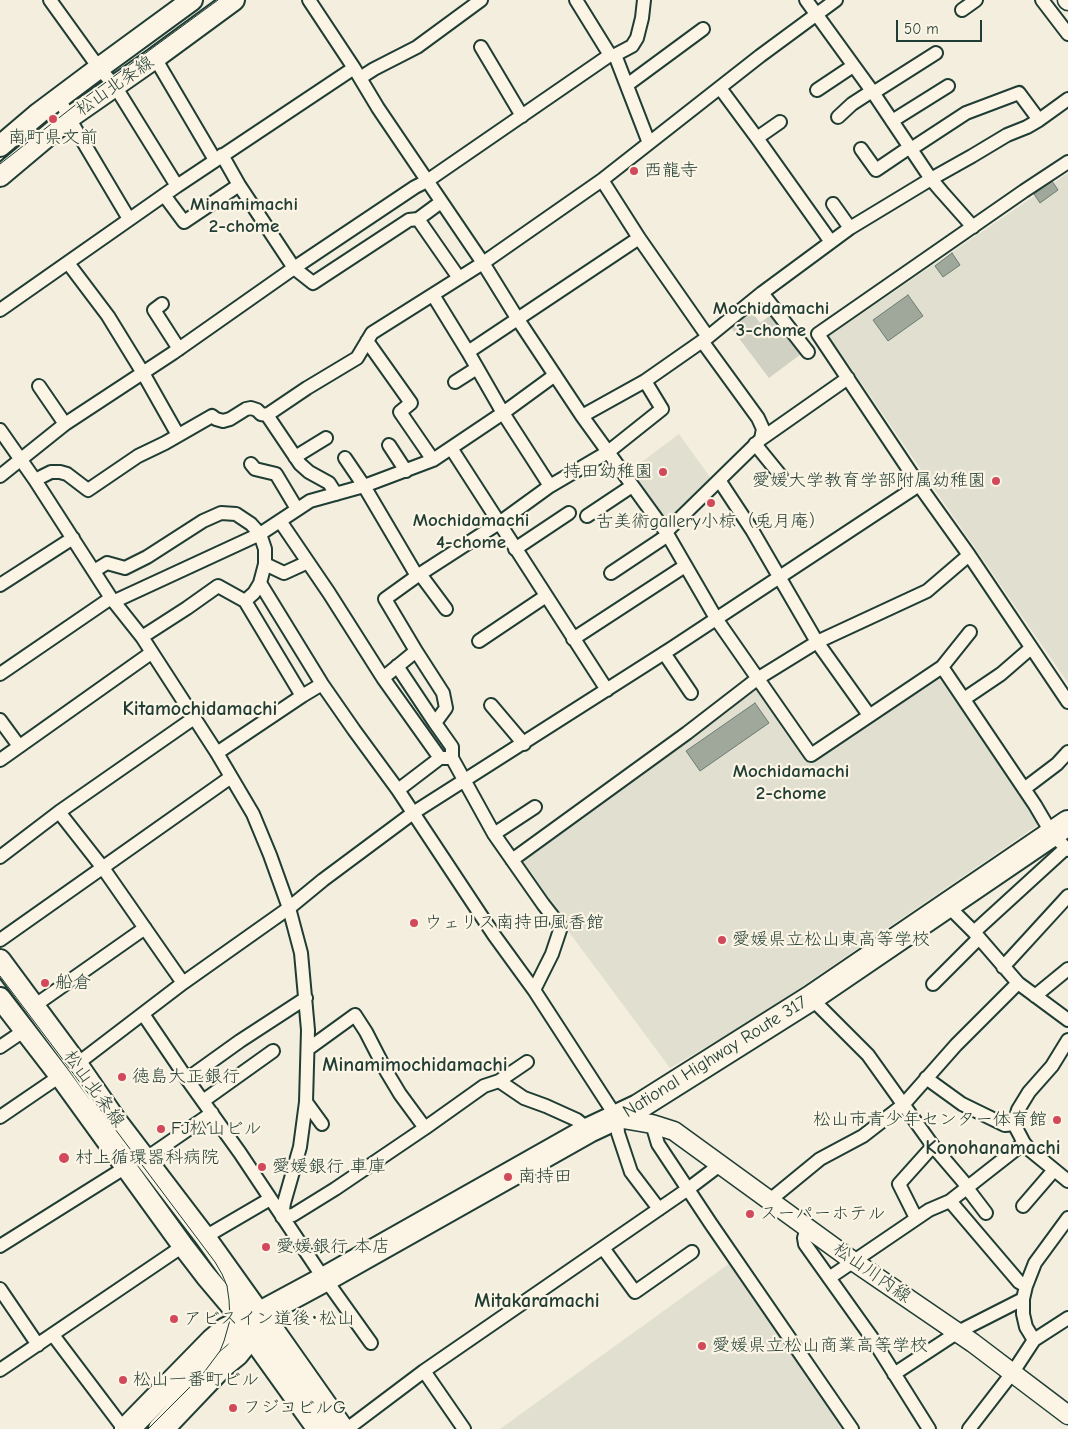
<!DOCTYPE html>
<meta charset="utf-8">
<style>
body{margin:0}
#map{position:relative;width:1068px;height:1429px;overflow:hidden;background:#f3eede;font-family:"Comic Neue",sans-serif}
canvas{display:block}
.scale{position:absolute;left:896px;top:20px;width:86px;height:22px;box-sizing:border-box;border:2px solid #1f3d34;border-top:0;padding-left:6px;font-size:15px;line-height:18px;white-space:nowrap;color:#1f3d34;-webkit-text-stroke:4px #fcf5e5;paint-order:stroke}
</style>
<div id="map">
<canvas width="1068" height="1429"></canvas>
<div class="scale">50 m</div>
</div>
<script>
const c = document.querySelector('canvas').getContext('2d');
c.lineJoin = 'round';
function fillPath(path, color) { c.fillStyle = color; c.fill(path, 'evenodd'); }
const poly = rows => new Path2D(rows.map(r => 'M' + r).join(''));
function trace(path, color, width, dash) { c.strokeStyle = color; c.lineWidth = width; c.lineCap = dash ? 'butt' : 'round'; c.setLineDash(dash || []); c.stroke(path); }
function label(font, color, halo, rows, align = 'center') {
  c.font = font + ' "Comic Neue","Klee One",sans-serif'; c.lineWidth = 4.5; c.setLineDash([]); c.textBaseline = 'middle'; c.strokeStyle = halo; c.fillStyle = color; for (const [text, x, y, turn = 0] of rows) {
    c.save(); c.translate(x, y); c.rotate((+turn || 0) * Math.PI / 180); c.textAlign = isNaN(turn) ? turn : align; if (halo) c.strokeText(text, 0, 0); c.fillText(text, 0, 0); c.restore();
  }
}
const built = poly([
 [1068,173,1068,683,829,336],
 [679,434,712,480,666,526,627,473],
 [938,677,1028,804,1038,825,756,1018,670,1068,517,862,755,688,811,764],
 [730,1263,847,1429,500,1429]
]);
const green = poly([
 [750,309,760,323,775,312,805,351,769,378,729,325]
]);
const water = poly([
 [1052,181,1058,190,1040,203,1034,194,1052,181],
 [952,253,960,265,943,277,935,266,952,253],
 [908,295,923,316,888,341,873,320,908,295],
 [755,703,769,723,700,771,686,751,755,703]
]);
const street = poly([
 [50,0,99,68,115,86,177,186],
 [576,0,610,55],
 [806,0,872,91,931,179,942,192,973,227],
 [1042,0,1068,34],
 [962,10,976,0],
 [481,47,522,116],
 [615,55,649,143],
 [155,58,215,160],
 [354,68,378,108,483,263,517,318,582,416,666,532,717,620,811,755,942,667,970,632],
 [360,78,374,69,417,47,481,0],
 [627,85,703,29],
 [720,88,757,138,831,242],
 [817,90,853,66],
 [873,93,936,53],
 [59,98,69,118,129,219],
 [838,117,852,104,872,91],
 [892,121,948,86],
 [757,138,780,122],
 [861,149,876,170,910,147],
 [911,149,966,113,1019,93,1039,120],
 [222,155,239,185,294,268,313,283,409,220,418,219],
 [1068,162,1024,191,818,334,919,485,969,555,1068,702],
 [602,180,639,238,708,337],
 [164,195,184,222,239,185],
 [441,202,418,219,459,278],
 [833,204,850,228],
 [68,263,108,316,143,373,178,435],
 [762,293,808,352],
 [433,295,468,352],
 [162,304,154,310,179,349],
 [0,310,177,186,354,68,309,0],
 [367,341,411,403,400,412,433,460],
 [702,341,758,418,763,429,761,439],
 [455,382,477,368],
 [39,386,65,424],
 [267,415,307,388,357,358,372,333,483,263,602,180,760,56,836,0],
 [582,416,645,381,708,337,762,293,850,228,931,179,972,156,1007,135,1027,127,1039,120,1068,99],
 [0,430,35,480,111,598,142,637,217,753,253,814,270,855,289,908,301,953,308,1030,306,1102,300,1147,284,1203,282,1217],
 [755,444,781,476],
 [389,445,406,471],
 [451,448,607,690],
 [295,457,326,438],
 [345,458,364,486,417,576],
 [251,464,255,469,276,474,297,509],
 [0,476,65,424,173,353,294,268,415,187,427,181,610,55,615,55,632,46,637,38,642,18,644,0],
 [35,480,51,472,60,472,67,474,88,490,138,456,165,443,212,416,216,419,223,421,230,419,246,409,251,408,257,410,261,414,267,415,300,464,309,472,329,483,336,494],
 [719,480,752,530,817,642,869,715],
 [550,486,608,452,662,409,645,381],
 [587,516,632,486],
 [280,521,329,593,383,678,440,758,452,758,494,834,543,904,561,927,552,954,534,990],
 [666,532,761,439,848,378],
 [515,549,569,513],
 [265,564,284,573,308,562],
 [94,571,107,563,125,568,147,557,203,521,221,513,236,514,251,524,260,534,265,549,265,564,260,583,254,593,245,601],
 [611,573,668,535],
 [420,574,446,609],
 [260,583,322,684,354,730,398,790],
 [0,585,73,538],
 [115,601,260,534,310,501,364,486,433,460,503,413,555,375],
 [142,637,187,608,218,586,245,601,302,696,217,753],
 [573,639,685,566],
 [479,641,546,596],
 [416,651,443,693,446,708,435,723,452,747,452,758],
 [664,653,691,693],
 [397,666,435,723],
 [942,667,1035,805,1052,834,1068,850],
 [0,674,111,598],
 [383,678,416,651,385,599,417,576,499,523,550,486,503,413,468,352,639,238],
 [302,696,322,684],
 [964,699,1001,674,1031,648],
 [491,705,524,744],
 [0,720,19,746],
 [440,758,398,790,494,935,534,990,617,1118,618,1133,631,1172,659,1209],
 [0,760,151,653],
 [1024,789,1057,764,1068,752],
 [59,812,103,868,183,983],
 [494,834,535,807],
 [0,857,59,812,194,718],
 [512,860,687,733,757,679,817,642,927,591,969,555],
 [947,905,974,932,1018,983,1068,1020],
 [974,932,1066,848],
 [0,940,231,777],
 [1003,967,1068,896],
 [933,984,979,938],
 [1035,996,1068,969],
 [811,998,868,1055,933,1146,968,1187],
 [34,1006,145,928],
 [143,1014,187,1079,240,1153,318,1270,331,1287,371,1343],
 [1068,1040,1052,1066,1029,1092,1018,1110,1014,1124,1024,1143,1030,1150,1068,1181],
 [0,1047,25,1030],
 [308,1049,355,1015,366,1032,385,1069,400,1094,425,1128],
 [77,1064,183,983,289,908,323,880,413,813,672,648,919,485],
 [926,1078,962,1104,1005,1125,1014,1124],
 [187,1079,240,1041,306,998],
 [499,1081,527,1062],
 [203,1101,273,1051],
 [306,1102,322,1124],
 [0,1117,60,1076],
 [652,1124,658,1144,711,1224,852,1429],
 [145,1159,212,1113],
 [967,1188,986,1213],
 [770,1200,820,1159,863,1136,903,1105,956,1045,1018,983],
 [950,1201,1019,1282,1026,1286],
 [1023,1206,1054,1170],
 [282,1217,293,1215,335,1189,425,1128,484,1086,499,1081,524,1098,546,1106,577,1120,589,1130],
 [916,1218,899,1184,933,1146],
 [807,1228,804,1238,805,1244,872,1338,929,1429],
 [205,1237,270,1199],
 [0,1246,126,1167],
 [603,1248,635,1292,692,1252],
 [829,1278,929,1210,950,1201,1024,1143],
 [0,1289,38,1345],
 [53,1335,124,1429],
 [1034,1340,1026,1327,1023,1314,1023,1299,1026,1286,1035,1263,1068,1218],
 [0,1370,183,1246],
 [424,1371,464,1429],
 [894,1374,958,1332,1023,1299],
 [345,1429,351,1426,424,1371,688,1189,721,1164],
 [969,1429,1013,1372,1034,1340,1068,1318]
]);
const secondary = poly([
 [1067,0,1068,1],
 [617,1118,652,1124,674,1131,853,1261,973,1343,1068,1415]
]);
const primary = poly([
 [0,146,39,113,99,68,192,0],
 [0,176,69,118,155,58,234,0],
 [0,960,77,1064,115,1119,205,1237,260,1314],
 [0,998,60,1076,183,1246,206,1276,244,1321]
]);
const highway = poly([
 [260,1314,341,1429],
 [245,1322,252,1334,320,1429],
 [127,1429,213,1341,226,1330,260,1314,325,1279,589,1130,638,1107,811,998,1068,823],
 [161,1429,220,1367,236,1354,252,1334,260,1314]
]);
const tram = poly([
 [0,164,83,99,218,0],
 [0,976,215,1262,222,1274,227,1286,229,1300,230,1320,224,1341,220,1351,202,1375,148,1429]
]);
const markers = [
 [53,119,5,"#d1495b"],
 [634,171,5,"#d1495b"],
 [663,472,5,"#d1495b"],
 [996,481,5,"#d1495b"],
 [711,503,5,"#d1495b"],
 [414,923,5,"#d1495b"],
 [722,940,5,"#d1495b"],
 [45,983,5,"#d1495b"],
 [122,1077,5,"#d1495b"],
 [1057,1120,5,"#d1495b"],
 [161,1129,5,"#d1495b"],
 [64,1158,6,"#d1495b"],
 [262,1167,5,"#d1495b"],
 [508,1177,5,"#d1495b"],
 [750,1214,5,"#d1495b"],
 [266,1247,5,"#d1495b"],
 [174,1319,5,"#d1495b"],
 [702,1346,5,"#d1495b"],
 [123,1380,5,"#d1495b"],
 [233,1408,5,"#d1495b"]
];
const streetNames = [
 ["松山北条線",115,86,-35],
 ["National Highway Route 317",715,1057,-32],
 ["松山北条線",94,1089,54],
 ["松山川内線",872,1273,35]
];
const poiNames = [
 ["南町県文前",53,138,"center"],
 ["西龍寺",644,171],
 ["持田幼稚園",653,472,"right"],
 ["愛媛大学教育学部附属幼稚園",986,481,"right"],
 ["古美術gallery小椋（兎月庵）",711,522,"center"],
 ["ウェリス南持田風香館",424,923],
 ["愛媛県立松山東高等学校",732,940],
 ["船倉",55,983],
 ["徳島大正銀行",132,1077],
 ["松山市青少年センター体育館",1047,1120,"right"],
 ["FJ松山ビル",171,1129],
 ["村上循環器科病院",75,1158],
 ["愛媛銀行 車庫",272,1167],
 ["南持田",518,1177],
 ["スーパーホテル",760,1214],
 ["愛媛銀行 本店",276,1247],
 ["アビスイン道後･松山",184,1319],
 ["愛媛県立松山商業高等学校",712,1346],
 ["松山一番町ビル",133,1380],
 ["フジコビルG",243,1408]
];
const neighbourhoodNames = [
 ["Minamimachi",244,205],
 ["2-chome",244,227],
 ["Mochidamachi",771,309],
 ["3-chome",771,331],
 ["Mochidamachi",471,521],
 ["4-chome",471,543],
 ["Mochidamachi",791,772],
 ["2-chome",791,794]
];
const quarterNames = [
 ["Kitamochidamachi",200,709],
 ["Minamimochidamachi",415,1065],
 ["Konohanamachi",993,1148],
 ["Mitakaramachi",537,1301]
];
fillPath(built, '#e1dfd0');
fillPath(green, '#d0d1c2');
fillPath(water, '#a0a89b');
trace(water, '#6c7d72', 1);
trace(street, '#1f3d34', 16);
trace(secondary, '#1f3d34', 21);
trace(primary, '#1f3d34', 24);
trace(highway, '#1f3d34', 28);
trace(street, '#fcf5e5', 12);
trace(secondary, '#fcf5e5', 18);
trace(primary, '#fcf5e5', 20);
trace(highway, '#fcf5e5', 24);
trace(tram, '#1f3d34', 1);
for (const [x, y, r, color] of markers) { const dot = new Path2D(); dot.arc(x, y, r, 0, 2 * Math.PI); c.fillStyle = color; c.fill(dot); trace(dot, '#fcf5e5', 2); }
label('18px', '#1f3d34', '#fcf5e5', streetNames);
label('18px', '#1f3d34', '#fcf5e5', poiNames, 'left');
label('bold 19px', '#1f3d34', '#fcf5e5', neighbourhoodNames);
label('bold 20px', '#1f3d34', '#fcf5e5', quarterNames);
</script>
